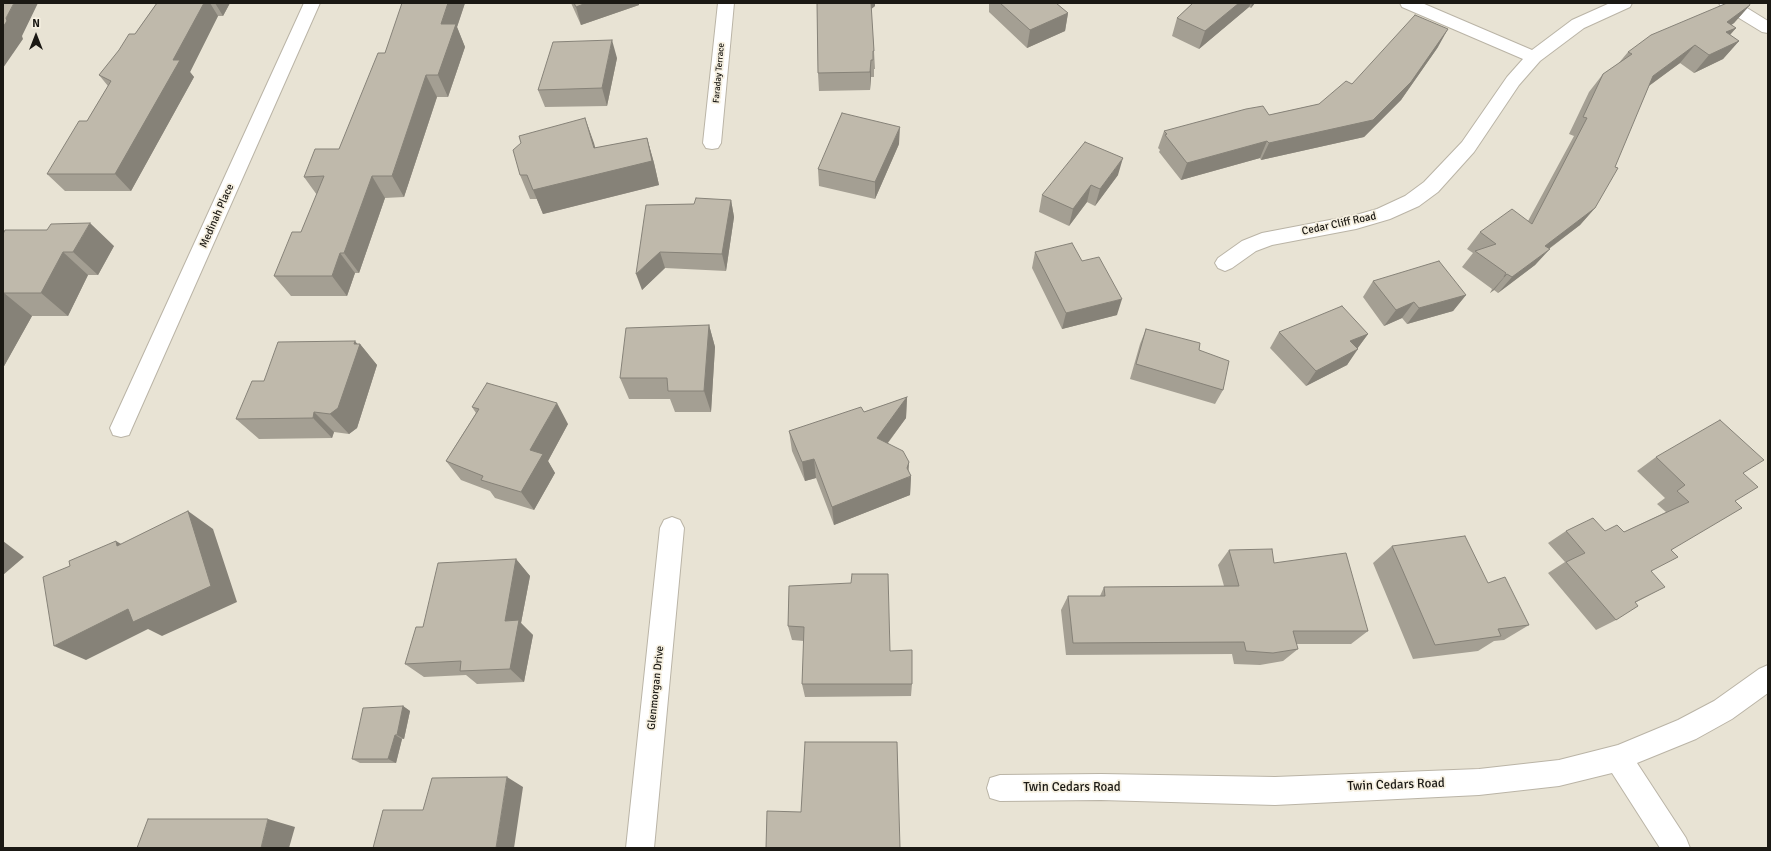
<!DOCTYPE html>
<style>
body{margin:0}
#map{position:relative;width:1771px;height:851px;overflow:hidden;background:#e8e3d4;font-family:Signika,sans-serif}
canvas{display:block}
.frame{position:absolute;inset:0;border:4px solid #1b1914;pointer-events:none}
.north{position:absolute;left:16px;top:16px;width:40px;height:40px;-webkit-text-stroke:3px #f6f0e1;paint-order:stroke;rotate:0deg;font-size:11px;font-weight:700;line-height:16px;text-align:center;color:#1b1914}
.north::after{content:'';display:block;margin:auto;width:14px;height:18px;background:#1b1914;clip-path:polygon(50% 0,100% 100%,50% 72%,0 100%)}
</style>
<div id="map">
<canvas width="1771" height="851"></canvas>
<div class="frame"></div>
<div class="north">N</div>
</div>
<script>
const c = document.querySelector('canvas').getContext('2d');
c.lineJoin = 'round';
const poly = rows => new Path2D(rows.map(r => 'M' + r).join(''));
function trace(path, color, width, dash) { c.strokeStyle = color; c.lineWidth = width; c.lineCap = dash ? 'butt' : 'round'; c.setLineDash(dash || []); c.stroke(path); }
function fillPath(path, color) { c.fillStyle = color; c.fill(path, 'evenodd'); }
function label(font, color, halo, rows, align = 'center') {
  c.font = font + ' Signika,sans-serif'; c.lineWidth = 3.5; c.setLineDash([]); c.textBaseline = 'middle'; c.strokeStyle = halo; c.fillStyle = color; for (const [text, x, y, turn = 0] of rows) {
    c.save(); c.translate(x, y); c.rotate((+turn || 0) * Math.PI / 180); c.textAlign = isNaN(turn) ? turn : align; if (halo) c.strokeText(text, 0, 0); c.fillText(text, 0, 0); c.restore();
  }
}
const street = poly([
 [304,3,320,3,132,428,129,435,121,437,113,435,110,428,304,3],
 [718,3,734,3,721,143,718,148,712,149,706,148,703,143,718,3],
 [1400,3,1422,3,1532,50,1572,20,1610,3,1632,3,1630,7,1584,28,1540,61,1519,85,1474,152,1438,192,1419,206,1390,219,1356,229,1272,245,1256,251,1232,268,1225,271,1218,268,1215,263,1218,258,1242,241,1262,233,1356,215,1377,209,1405,196,1424,182,1462,142,1507,77,1523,59,1402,7,1400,3],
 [1719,3,1739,3,1768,21,1768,33,1762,32,1721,7,1719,3],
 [672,517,680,520,684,528,654,848,626,848,660,528,664,520,672,517],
 [1768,665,1768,693,1732,719,1696,739,1637,763,1686,838,1690,848,1660,848,1612,773,1559,786,1479,795,1275,805,1101,800,1000,801,990,798,987,788,990,778,1000,775,1101,774,1275,777,1479,769,1559,760,1618,745,1678,720,1714,701,1759,669,1768,665]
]);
const wall = poly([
 [157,3,230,3,223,16,218,16,190,72,194,77,131,191,65,191,47,174,87,121,108,86,99,75,135,34],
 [401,3,465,3,457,27,465,47,448,97,437,97,404,197,385,198,359,273,355,273,347,296,291,296,274,276,301,232,317,195,304,177,339,149,385,53,402,5],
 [571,3,639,3,639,5,581,25],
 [817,3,875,3,875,6,871,9,874,51,875,69,874,69,874,77,871,77,870,90,819,91,818,73],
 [989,3,1056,3,1068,13,1065,31,1027,48,989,12],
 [1193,3,1255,3,1251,8,1249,7,1199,49,1172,36,1177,18],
 [1750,5,1734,23,1731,25,1736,28,1730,35,1739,41,1723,59,1694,73,1680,63,1649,86,1595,208,1580,225,1549,249,1535,265,1498,293,1494,290,1490,293,1492,289,1462,267,1473,253,1467,249,1480,232,1528,221,1574,136,1569,134,1589,92,1603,74,1618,64,1628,52],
 [1438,47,1401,100,1364,137,1261,160,1260,158,1181,180,1159,152,1160,150,1158,148,1164,131,1269,115,1319,104,1352,84],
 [617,58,607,106,545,107,538,90],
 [585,118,595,148,647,138,654,163,659,185,543,214,537,199,530,199,520,175],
 [899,144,875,199,819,186,818,169],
 [1118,175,1095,206,1087,202,1069,226,1039,212,1042,195],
 [731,200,734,217,726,271,665,268,642,290,646,205,694,204],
 [3,234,114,246,98,275,88,275,68,316,32,316,3,368],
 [1035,252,1082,261,1117,315,1062,329,1032,268],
 [1373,281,1466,295,1453,311,1407,324,1402,318,1384,326,1363,297],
 [709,325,715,347,711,412,675,412,670,399,629,399,620,378],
 [1146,329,1199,350,1223,390,1215,404,1130,379,1140,344],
 [1279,332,1368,334,1357,349,1347,365,1306,386,1270,348],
 [358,344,360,344,377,365,357,428,349,434,334,432,332,438,259,439,236,419,264,381],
 [907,397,906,418,888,443,909,462,908,471,911,476,910,495,834,525,816,478,805,481,792,451,789,431,864,412],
 [472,407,568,424,548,461,555,473,534,510,495,498,490,491,461,480,446,461,476,413],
 [1656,457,1743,473,1735,501,1671,550,1651,572,1635,602,1616,620,1596,630,1548,573,1565,562,1548,543,1566,531,1605,531,1624,532,1666,512,1657,504,1665,498,1637,471],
 [1392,546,1488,583,1529,625,1504,640,1494,641,1478,651,1413,659,1373,563],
 [1229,550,1274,563,1368,631,1351,644,1296,644,1298,649,1283,661,1260,665,1234,664,1232,654,1066,655,1061,610,1068,596,1100,596,1104,587,1224,586,1218,565],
 [516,559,530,576,521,623,533,635,524,682,477,684,466,675,424,677,405,664,423,627],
 [789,586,890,651,912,684,911,696,805,697,802,684,804,641,792,640,788,626],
 [403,706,410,711,404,739,402,739,396,763,360,763,352,759]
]);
const shadedWall = poly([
 [14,3,39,3,38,3,22,36,23,39,3,68,3,27,6,18],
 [204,3,210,3,218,16,190,72,194,77,131,191,115,174,173,60],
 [215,3,230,3,223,16],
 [448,3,465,3,457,27,465,47,448,97,438,75,441,24],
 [586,3,639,3,639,5,581,25,576,7],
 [870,3,875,3,875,6,870,10],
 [1239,3,1251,3,1249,7,1199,49,1205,31],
 [1252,3,1255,3,1251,8],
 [1750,5,1734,23,1711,40,1727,22],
 [1068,13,1065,31,1027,48,1030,30],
 [1736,28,1720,46,1726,32],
 [1448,29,1438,47,1401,100,1364,137,1261,160,1269,143],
 [612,40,617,58,607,106,602,88],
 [1739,41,1723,59,1694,73,1709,55],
 [1695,45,1680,63,1639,93,1653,76],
 [871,60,871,77,870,90,870,72],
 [426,75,437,97,404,197,392,176],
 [585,118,594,143,602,173,594,148],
 [900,127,899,144,875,199,875,182],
 [647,138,654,163,659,185,543,214,533,190],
 [1267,141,1260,158,1181,180,1187,163],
 [1123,158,1118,175,1095,206,1100,189],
 [372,176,385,198,359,273,344,253],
 [1091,185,1087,202,1069,226,1073,209],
 [731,200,734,217,726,271,722,254],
 [1595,208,1580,225,1531,262,1545,246],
 [90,223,114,246,98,275,73,252],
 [1550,249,1535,265,1498,293,1512,277],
 [63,252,88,275,68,316,41,293],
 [660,252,665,268,642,290,636,274],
 [340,253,355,273,347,296,332,276],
 [1507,274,1494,290,1490,293,1504,277],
 [4,293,32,316,3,368,3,296],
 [1466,295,1453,311,1407,324,1419,308],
 [1122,299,1117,315,1062,329,1066,313],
 [1414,302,1402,318,1384,326,1396,310],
 [709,325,715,347,711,412,704,391],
 [1368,334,1357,349,1350,341],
 [355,341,359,346,360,344,377,365,357,428,349,434,330,414],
 [1358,349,1347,365,1306,386,1316,371],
 [907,397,906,418,877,457,877,438],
 [557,403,568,424,548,461,555,473,534,510,521,492,530,450],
 [314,412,334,432,332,438,313,418],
 [814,459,816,478,805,481,802,462],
 [909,462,908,478,911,476,910,495,834,525,832,507,907,468],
 [188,511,213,529,237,602,162,636,148,629,86,660,54,646],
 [3,541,24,557,3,575],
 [116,541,145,558,117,546],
 [516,559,530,576,521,623,533,635,524,682,510,669,505,621],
 [1665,587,1644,598,1615,613,1635,602],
 [403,706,410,711,404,739,397,735],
 [395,735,402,739,396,763,388,759],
 [507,777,523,787,514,848,496,848],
 [268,819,295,827,289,848,261,848]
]);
const building = poly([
 [3,3,14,3,6,18,7,21,3,27,3,3],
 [157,3,204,3,173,60,180,60,115,174,47,174,79,121,87,121,111,81,99,75,119,50,129,34,135,34,157,3],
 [402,3,448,3,441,24,456,24,438,75,426,75,392,176,372,176,344,253,340,253,332,276,274,276,292,232,301,232,324,176,304,177,315,149,339,149,378,53,385,53,402,3],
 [574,3,586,3,576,7,574,3],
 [817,3,871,3,874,51,873,51,873,60,871,60,870,72,818,73,817,3],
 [1000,3,1056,3,1068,13,1030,30,1000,3],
 [1193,3,1239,3,1205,31,1177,18,1193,3],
 [1727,3,1749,3,1750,5,1727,22,1736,28,1726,32,1739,41,1709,55,1695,45,1653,76,1615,167,1618,168,1595,208,1545,246,1550,249,1512,277,1507,274,1504,277,1506,273,1475,251,1496,244,1480,232,1512,209,1532,224,1587,118,1583,117,1603,74,1632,54,1628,52,1651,35,1727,3],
 [1415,15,1448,29,1411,82,1373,120,1269,143,1267,141,1187,163,1165,135,1167,134,1164,131,1246,109,1263,106,1269,115,1319,104,1346,81,1352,84,1415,15],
 [612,40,602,88,538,90,553,42,612,40],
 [842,113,900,127,875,182,818,169,842,113],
 [585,118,594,148,647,138,652,161,533,190,527,175,520,175,513,150,521,143,519,136,585,118],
 [1085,142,1123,158,1100,189,1091,185,1073,209,1042,195,1085,142],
 [696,198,731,200,722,254,660,252,636,274,646,205,694,204,696,198],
 [90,223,73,252,63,252,41,293,4,293,3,296,3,234,5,230,47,230,51,224,90,223],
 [1072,243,1082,261,1099,257,1122,299,1066,313,1035,252,1072,243],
 [1439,261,1466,295,1419,308,1414,302,1396,310,1373,281,1439,261],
 [1342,306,1368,334,1350,341,1358,349,1316,371,1279,332,1342,306],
 [709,325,704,391,668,391,667,378,620,378,626,328,709,325],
 [1146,329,1200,343,1199,350,1229,361,1223,390,1136,364,1146,329],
 [355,341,354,344,360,344,338,408,330,414,314,412,313,418,236,419,252,381,264,381,278,342,355,341],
 [487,383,557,403,530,450,543,454,521,492,481,480,483,476,446,461,479,409,472,407,487,383],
 [907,397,877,438,903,451,909,462,907,468,911,476,832,507,814,459,802,462,789,431,861,407,864,412,907,397],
 [1720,420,1764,460,1743,473,1758,487,1735,501,1742,508,1671,550,1678,557,1651,571,1665,587,1635,602,1638,606,1616,620,1566,562,1585,553,1566,531,1593,518,1605,531,1617,525,1624,532,1689,502,1677,491,1685,485,1656,457,1720,420],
 [188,511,211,586,133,622,128,609,54,646,43,577,70,566,69,561,116,541,117,546,188,511],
 [1465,536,1488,583,1505,577,1529,625,1498,629,1501,636,1435,645,1392,546,1465,536],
 [1272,549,1274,563,1346,553,1368,631,1293,631,1298,649,1273,653,1246,651,1244,642,1073,643,1068,596,1105,596,1104,587,1239,586,1229,550,1272,549],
 [516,559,505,621,519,620,510,669,460,671,461,661,405,664,416,627,423,627,438,563,516,559],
 [852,574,888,574,890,651,912,650,912,684,802,684,804,627,788,626,789,586,851,583,852,574],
 [403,706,397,735,395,735,388,759,352,759,363,708,403,706],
 [805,742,897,742,900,848,766,848,767,811,801,812,805,742],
 [507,777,496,848,373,848,383,810,423,810,432,778,507,777],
 [148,819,268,819,261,848,137,848,148,819]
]);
const farStreetnames = [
 ["Faraday Terrace",719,73,-85]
];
const streetNames = [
 ["Medinah Place",217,216,-66],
 ["Cedar Cliff Road",1339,224,-12],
 ["Glenmorgan Drive",656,688,-84]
];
const nearStreetnames = [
 ["Twin Cedars Road",1396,785,-2],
 ["Twin Cedars Road",1072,788]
];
trace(street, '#bab4a6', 2);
fillPath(street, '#fff');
fillPath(wall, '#a49f93');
fillPath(shadedWall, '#868278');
fillPath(building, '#bfb9ab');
trace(building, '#868278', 1);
label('9px', '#1b1914', '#f6f0e1', farStreetnames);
label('11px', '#1b1914', '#f6f0e1', streetNames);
label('13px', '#1b1914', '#f6f0e1', nearStreetnames);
</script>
